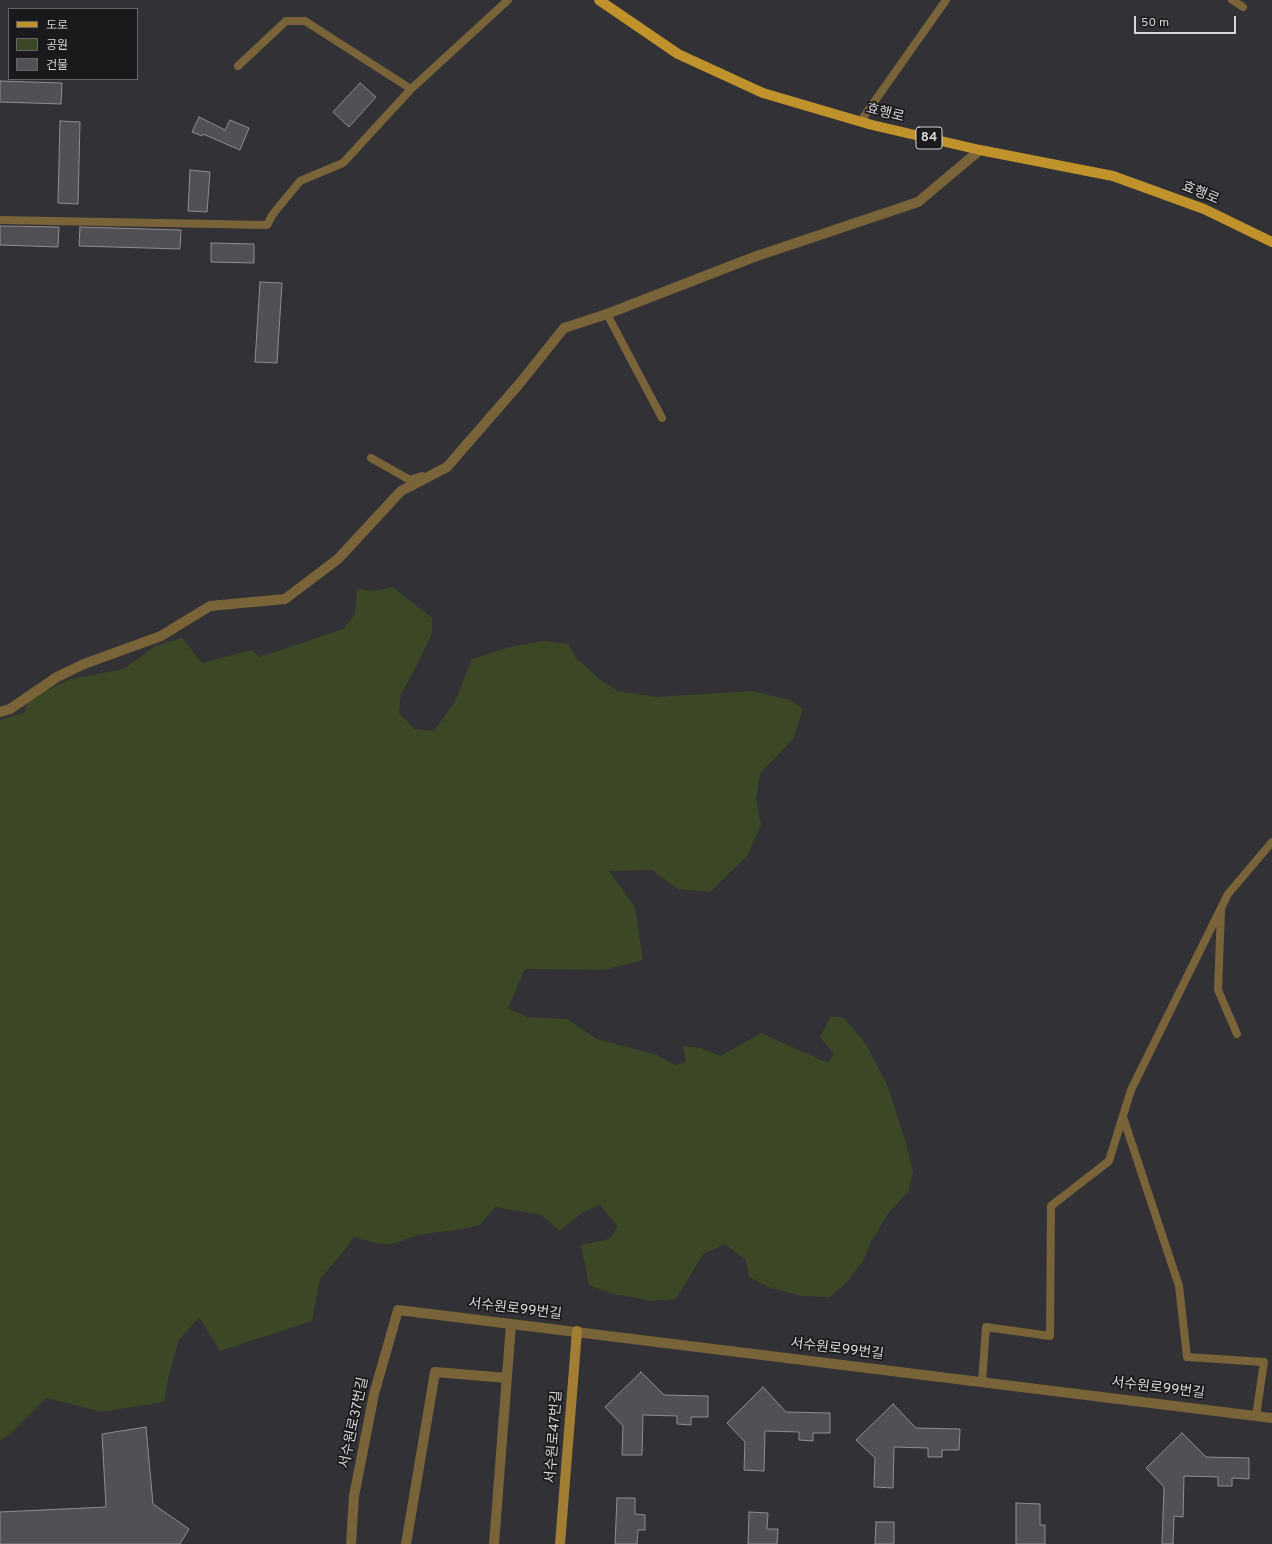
<!DOCTYPE html>
<meta charset="utf-8">
<style>
body{margin:0}
#map{position:relative;width:1272px;height:1544px;overflow:hidden;background:#323135;font-family:Overpass,"Noto Sans KR",sans-serif}
canvas{display:block}
.legend{position:absolute;left:8px;top:8px;width:130px;height:72px;box-sizing:border-box;background:#1a191b;border:1px solid #666567;margin:0;padding:5px 7px;list-style:none;font-size:12px;color:#d7d6d8}
.legend li{display:flex;align-items:center;gap:8px;height:20px}
.legend b{width:20px;border:1px solid #666567}
.scale{position:absolute;left:1134px;top:16px;width:102px;height:18px;box-sizing:border-box;border:2px solid #d7d6d8;border-top:0;padding-left:5px;font-size:12px;line-height:14px;white-space:nowrap;color:#d7d6d8;-webkit-text-stroke:3px #1a191b;paint-order:stroke}
</style>
<div id="map">
<canvas width="1272" height="1544"></canvas>
<ul class="legend">
<li><b style="height:5px;background:#c0922c"></b>도로</li>
<li><b style="height:11px;background:#3c4726"></b>공원</li>
<li><b style="height:11px;background:#525055"></b>건물</li>
</ul>
<div class="scale">50 m</div>
</div>
<script>
const c = document.querySelector('canvas').getContext('2d');
c.lineJoin = 'round';
function fillPath(path, color) { c.fillStyle = color; c.fill(path, 'evenodd'); }
const poly = rows => new Path2D(rows.map(r => 'M' + r).join(''));
function trace(path, color, width, dash) { c.strokeStyle = color; c.lineWidth = width; c.lineCap = dash ? 'butt' : 'round'; c.setLineDash(dash || []); c.stroke(path); }
function label(font, color, halo, rows, align = 'center') {
  c.font = font + ' Overpass,"Noto Sans KR",sans-serif'; c.lineWidth = 3.5; c.setLineDash([]); c.textBaseline = 'middle'; c.strokeStyle = halo; c.fillStyle = color; for (const [text, x, y, turn = 0] of rows) {
    c.save(); c.translate(x, y); c.rotate((+turn || 0) * Math.PI / 180); c.textAlign = isNaN(turn) ? turn : align; if (halo) c.strokeText(text, 0, 0); c.fillText(text, 0, 0); c.restore();
  }
}
const green = poly([
 [393,587,432,618,432,633,417,665,401,694,399,713,415,729,434,731,455,701,472,659,510,647,543,641,568,644,576,658,602,681,618,691,656,697,753,691,791,700,803,709,793,739,760,774,756,798,761,825,748,855,710,892,678,889,652,870,609,871,635,907,643,960,605,970,525,969,508,1008,527,1017,567,1019,597,1039,657,1055,675,1065,686,1062,683,1046,701,1048,720,1056,761,1033,828,1063,834,1054,820,1037,831,1016,844,1018,866,1044,888,1087,906,1143,913,1172,908,1192,889,1212,871,1242,863,1261,847,1282,830,1297,802,1296,771,1288,749,1277,746,1260,725,1244,703,1254,676,1299,649,1301,632,1297,612,1294,589,1285,581,1245,609,1239,618,1227,600,1205,583,1212,560,1231,541,1215,495,1207,480,1225,462,1229,418,1235,392,1244,380,1244,354,1237,344,1251,320,1279,312,1321,220,1351,199,1317,179,1340,169,1374,164,1402,103,1412,46,1398,9,1435,0,1440,0,720,24,713,29,699,70,679,124,669,155,646,182,638,202,663,251,650,260,657,343,629,355,614,357,589,375,591]
]);
const building = poly([
 [0,81,62,83,61,104,0,102,0,81],
 [360,83,376,97,349,127,333,112,360,83],
 [199,117,225,130,230,120,249,128,240,150,203,134,202,136,192,132,199,117],
 [60,121,80,122,78,204,58,203,60,121],
 [190,170,210,172,207,212,188,211,190,170],
 [0,226,59,227,58,247,0,245,0,226],
 [80,227,181,230,180,249,79,246,80,227],
 [211,243,254,244,254,263,211,262,211,243],
 [260,282,282,283,277,363,255,362,260,282],
 [641,1372,664,1395,708,1396,708,1417,691,1417,691,1425,677,1424,677,1416,643,1415,642,1455,622,1455,623,1426,605,1407,641,1372],
 [763,1387,786,1412,830,1413,830,1433,813,1433,813,1441,799,1440,799,1432,765,1431,764,1471,744,1470,745,1442,727,1423,763,1387],
 [893,1404,916,1428,960,1429,959,1450,942,1450,942,1457,928,1457,928,1448,894,1447,893,1488,874,1487,875,1458,856,1440,893,1404],
 [146,1427,153,1504,189,1529,180,1544,0,1544,0,1512,106,1507,102,1434,146,1427],
 [1182,1433,1206,1457,1249,1458,1249,1479,1232,1478,1232,1486,1218,1486,1218,1477,1184,1476,1183,1517,1174,1516,1173,1544,1162,1544,1164,1487,1146,1468,1182,1433],
 [617,1498,635,1498,635,1514,645,1515,645,1530,638,1530,637,1544,615,1544,617,1498],
 [1016,1503,1040,1504,1040,1525,1045,1525,1045,1544,1016,1544,1016,1503],
 [749,1512,768,1513,767,1529,778,1529,777,1544,748,1544,749,1512],
 [876,1522,894,1522,894,1544,875,1544,876,1522]
]);
const lane = poly([
 [1232,0,1243,7],
 [238,66,286,21,305,21,411,89],
 [860,122,946,0],
 [0,220,267,225,273,214,300,181,343,163,411,89,508,0],
 [607,314,662,418],
 [371,458,410,480,422,476],
 [1221,911,1218,990,1237,1034],
 [1123,1117,1179,1286,1187,1357,1264,1362,1256,1416],
 [982,1382,986,1327,1050,1336,1051,1206,1109,1161,1131,1090,1228,894,1272,842]
]);
const street = poly([
 [0,712,10,709,57,677,84,664,161,636,210,606,285,599,338,559,401,491,447,467,520,383,564,328,607,314,754,257,918,202,980,150],
 [351,1544,354,1496,374,1394,398,1310,1272,1418],
 [406,1544,435,1372,507,1378],
 [494,1544,511,1324]
]);
const secondary = poly([
 [560,1544,577,1331]
]);
const primary = poly([
 [599,0,678,54,763,93,872,125,980,150,1113,176,1204,209,1272,242]
]);
const shields = [
 [929,138,26]
];
const shieldNames = [
 ["84",929,138]
];
const streetNames = [
 ["효행로",885,114,14],
 ["효행로",1200,194,22],
 ["서수원로99번길",515,1310,7],
 ["서수원로99번길",837,1350,7],
 ["서수원로99번길",1158,1389,7],
 ["서수원로37번길",355,1423,-78],
 ["서수원로47번길",555,1437,-86]
];
fillPath(green, '#3c4726');
fillPath(building, '#525055');
trace(building, '#8f8d92', 1);
trace(lane, '#796338', 8);
trace(street, '#796338', 10);
trace(secondary, '#a17e34', 10);
trace(primary, '#c0922c', 10);
for (const [x, y, w] of shields) { const box = new Path2D(); box.roundRect(x - w / 2, y - 11, w, 22, 3); c.fillStyle = '#1a191b'; c.fill(box); trace(box, '#d7d6d8', 1); }
label('bold 13px', '#d7d6d8', null, shieldNames);
label('14px', '#d7d6d8', '#1a191b', streetNames);
</script>
